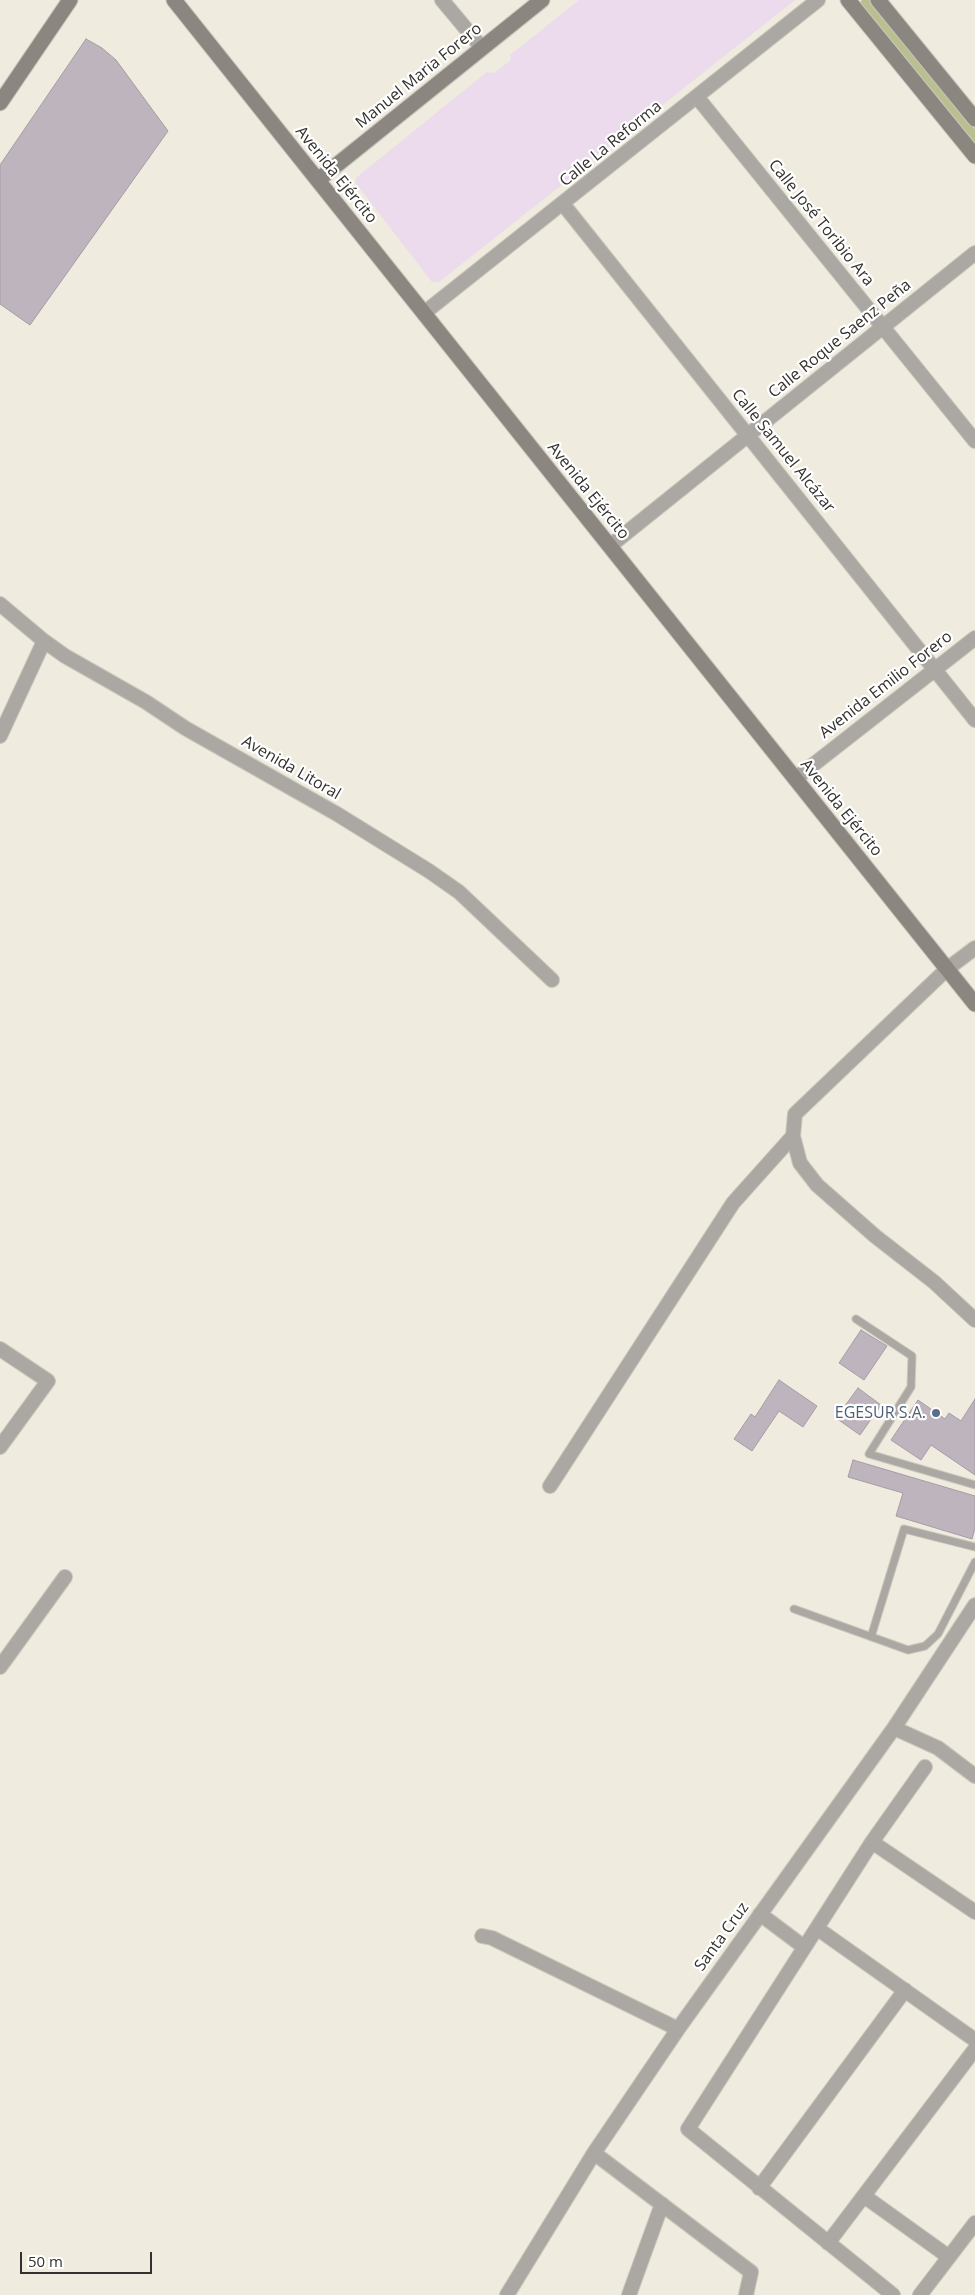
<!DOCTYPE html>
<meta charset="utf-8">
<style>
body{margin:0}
#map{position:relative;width:975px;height:2295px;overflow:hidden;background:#efebde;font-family:"Open Sans",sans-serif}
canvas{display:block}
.scale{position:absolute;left:20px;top:2252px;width:132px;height:22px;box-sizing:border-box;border:2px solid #33312d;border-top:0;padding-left:6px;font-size:15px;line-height:18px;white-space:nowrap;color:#33312d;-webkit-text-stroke:4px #fff;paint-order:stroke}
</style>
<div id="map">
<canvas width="975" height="2295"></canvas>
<div class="scale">50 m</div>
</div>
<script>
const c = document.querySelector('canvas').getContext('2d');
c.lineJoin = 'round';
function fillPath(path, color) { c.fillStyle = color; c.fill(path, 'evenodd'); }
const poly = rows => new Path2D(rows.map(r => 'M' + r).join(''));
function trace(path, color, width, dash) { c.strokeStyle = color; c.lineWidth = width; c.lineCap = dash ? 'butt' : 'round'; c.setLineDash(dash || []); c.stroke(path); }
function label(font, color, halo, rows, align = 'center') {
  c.font = font + ' "Open Sans",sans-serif'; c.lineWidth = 4.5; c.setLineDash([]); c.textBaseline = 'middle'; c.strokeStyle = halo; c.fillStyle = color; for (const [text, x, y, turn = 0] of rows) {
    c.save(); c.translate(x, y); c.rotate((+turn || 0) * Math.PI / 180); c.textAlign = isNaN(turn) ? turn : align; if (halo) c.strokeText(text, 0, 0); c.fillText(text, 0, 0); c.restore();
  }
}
const education = poly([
 [579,0,795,0,439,282,432,282,355,182,357,177,487,72,494,73,511,60,510,55]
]);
const green = poly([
 [862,0,871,0,975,129,975,143,860,2]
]);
const building = poly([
 [86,39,102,48,116,60,168,131,30,325,0,304,0,165,86,39],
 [861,1330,887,1346,864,1380,839,1363,861,1330],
 [779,1380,817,1406,803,1427,779,1411,752,1451,734,1439,751,1414,755,1417,779,1380],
 [858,1388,881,1405,860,1435,836,1418,858,1388],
 [975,1399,975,1475,931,1445,921,1460,891,1440,918,1400,945,1419,949,1413,961,1421,975,1399],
 [853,1460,975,1496,975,1528,972,1539,896,1516,903,1493,848,1477,853,1460]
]);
const lane = poly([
 [856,1319,912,1356,911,1387,869,1454,975,1485],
 [794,1609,908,1650,925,1646,938,1634,975,1562],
 [871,1637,904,1529,975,1547]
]);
const street = poly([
 [442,0,482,48],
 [697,97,975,441],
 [563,204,975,720],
 [424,313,818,0],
 [610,546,975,253],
 [0,604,44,641,65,656,146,702,185,728,337,814,429,871,459,892,552,980],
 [0,736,44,641],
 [795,779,975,638],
 [975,948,947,969,795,1114,793,1136,800,1163,817,1185,875,1236,934,1282,975,1320],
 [0,1349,48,1381,0,1447],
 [550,1486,733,1203,793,1136],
 [0,1667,65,1577],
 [894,1728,938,1748,975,1776],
 [872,1842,975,1912],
 [760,1914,804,1947],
 [818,1929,975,2040],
 [482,1936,492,1938,678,2029],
 [594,2153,751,2272,746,2295],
 [759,2188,905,1990],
 [864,2196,949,2257],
 [828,2243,975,2049],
 [507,2295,594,2153,678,2029,894,1728,975,1605],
 [629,2295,662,2204],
 [893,2295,688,2129,872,1842,925,1767],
 [920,2295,975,2223]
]);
const secondary = poly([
 [174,0,975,1004],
 [848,0,975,156],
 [878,0,975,119],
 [0,103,70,0],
 [318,180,542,0]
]);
const markers = [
 [936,1413,5,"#5c6f8a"]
];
const streetNames = [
 ["Manuel Maria Forero",419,76,-39],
 ["Calle La Reforma",611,144,-39],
 ["Avenida Ejército",336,175,51],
 ["Calle José Toribio Ara",821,223,51],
 ["Calle Roque Saenz Peña",840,339,-39],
 ["Calle Samuel Alcázar",783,451,51],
 ["Avenida Ejército",588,491,51],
 ["Avenida Emilio Forero",886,685,-38],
 ["Avenida Litoral",291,768,30],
 ["Avenida Ejército",841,808,51],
 ["Santa Cruz",722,1937,-54]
];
const serviceNames = [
 ["EGESUR S.A.",926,1413]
];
fillPath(education, '#ebdbed');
fillPath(green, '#babf91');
fillPath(building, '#beb4bd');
trace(building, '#a69ca5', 1);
trace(lane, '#c9c6bb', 9);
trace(street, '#c9c6bb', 16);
trace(secondary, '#c9c6bb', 17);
trace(lane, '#aba7a3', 7);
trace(street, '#aba7a3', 14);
trace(secondary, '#8c8680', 15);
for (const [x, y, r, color] of markers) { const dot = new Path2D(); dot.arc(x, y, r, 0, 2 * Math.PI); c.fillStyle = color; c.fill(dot); trace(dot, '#fff', 2); }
label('16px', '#33312d', '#fff', streetNames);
label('16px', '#4e5e75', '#fff', serviceNames, 'right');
</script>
